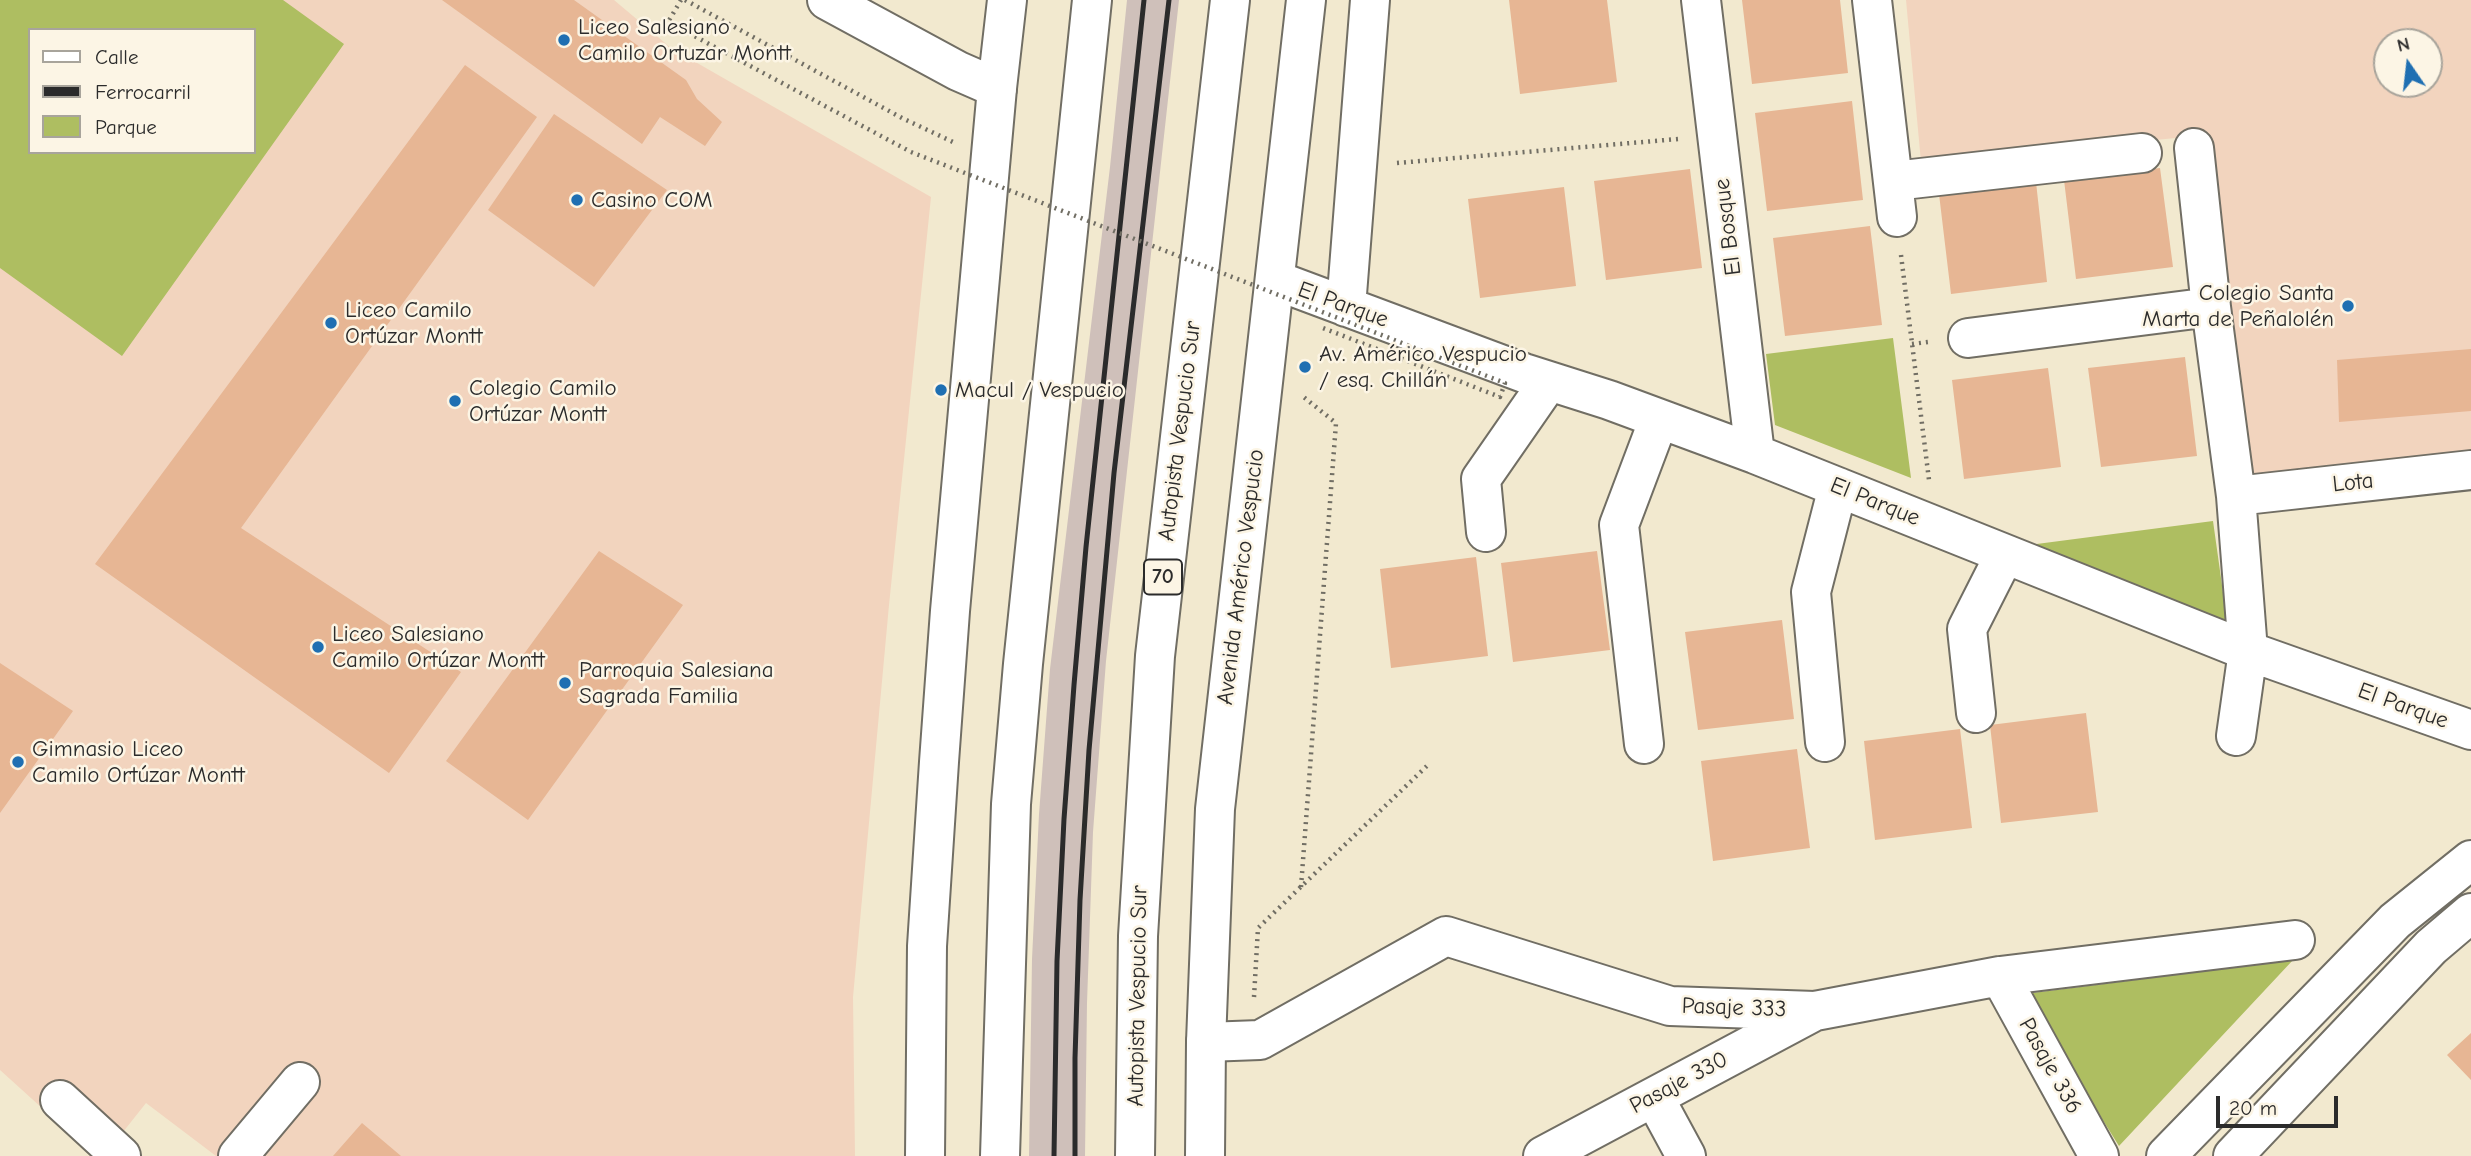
<!DOCTYPE html>
<meta charset="utf-8">
<style>
body{margin:0}
#map{position:relative;width:2471px;height:1156px;overflow:hidden;background:#f2e9cf;font-family:"Comic Neue",sans-serif}
canvas{display:block}
.legend{position:absolute;left:28px;top:28px;width:228px;height:126px;box-sizing:border-box;background:#fcf5e5;border:2px solid #a8a49b;margin:0;padding:9px 12px;list-style:none;font-size:21px;color:#2b2b2b}
.legend li{display:flex;align-items:center;gap:14px;height:35px}
.legend b{width:35px;border:2px solid #a8a49b}
.north{position:absolute;left:2373px;top:28px;width:70px;height:70px;box-sizing:border-box;background:#fcf5e5;border:2px solid #a8a49b;border-radius:50%;rotate:346deg;font-size:19px;font-weight:700;line-height:28px;text-align:center;color:#2b2b2b}
.north::after{content:'';display:block;margin:auto;width:24px;height:32px;background:#1f6fb2;clip-path:polygon(50% 0,100% 100%,50% 72%,0 100%)}
.scale{position:absolute;left:2216px;top:1096px;width:122px;height:32px;box-sizing:border-box;border:4px solid #2b2b2b;border-top:0;padding-left:9px;font-size:21px;line-height:24px;white-space:nowrap;color:#2b2b2b;-webkit-text-stroke:5px #fcf5e5;paint-order:stroke}
</style>
<div id="map">
<canvas width="2471" height="1156"></canvas>
<ul class="legend">
<li><b style="height:9px;background:#fff"></b>Calle</li>
<li><b style="height:9px;background:#2b2b2b"></b>Ferrocarril</li>
<li><b style="height:19px;background:#aebe61"></b>Parque</li>
</ul>
<div class="north">N</div>
<div class="scale">20 m</div>
</div>
<script>
const c = document.querySelector('canvas').getContext('2d');
c.lineJoin = 'round';
function fillPath(path, color) { c.fillStyle = color; c.fill(path, 'evenodd'); }
const poly = rows => new Path2D(rows.map(r => 'M' + r).join(''));
function trace(path, color, width, dash) { c.strokeStyle = color; c.lineWidth = width; c.lineCap = dash ? 'butt' : 'round'; c.setLineDash(dash || []); c.stroke(path); }
function label(font, color, halo, rows, align = 'center') {
  c.font = font + ' "Comic Neue",sans-serif'; c.lineWidth = 5; c.setLineDash([]); c.textBaseline = 'middle'; c.strokeStyle = halo; c.fillStyle = color; for (const [text, x, y, turn = 0] of rows) {
    c.save(); c.translate(x, y); c.rotate((+turn || 0) * Math.PI / 180); c.textAlign = isNaN(turn) ? turn : align; if (halo) c.strokeText(text, 0, 0); c.fillText(text, 0, 0); c.restore();
  }
}
const built = poly([
 [0,0,614,0,671,48,931,197,889,605,853,997,855,1156,216,1156,146,1103,104,1156,95,1156,0,1070],
 [30,30,254,30,254,152,30,152],
 [1906,0,2471,0,2471,450,2240,480,2208,135,1921,162],
 [2387,42,2429,42,2429,84,2387,84]
]);
const industrial = poly([
 [1127,0,1179,0,1106,661,1093,832,1087,1003,1085,1156,1029,1156,1032,959,1039,814,1050,669,1110,167]
]);
const green = poly([
 [0,0,283,0,344,44,122,356,0,268],
 [30,30,254,30,254,152,30,152],
 [1893,338,1911,478,1775,425,1766,354],
 [2213,521,2228,628,2029,545],
 [2293,960,2119,1146,2024,994]
]);
const building = poly([
 [442,0,574,0,686,80,697,99,722,122,705,146,660,117,642,144],
 [1509,0,1607,0,1617,82,1520,94],
 [1742,0,1840,0,1848,73,1752,84],
 [465,65,537,117,241,528,461,672,389,773,95,564],
 [1852,101,1863,200,1767,211,1755,113],
 [554,114,667,190,594,287,488,210],
 [2160,168,2173,267,2076,279,2064,180],
 [1690,169,1702,268,1606,280,1594,181],
 [2036,182,2047,282,1951,294,1939,194],
 [1564,187,1576,286,1480,298,1468,199],
 [1870,226,1882,325,1785,336,1773,238],
 [2471,349,2471,411,2339,422,2337,360],
 [2185,357,2197,456,2101,467,2088,368],
 [2048,368,2061,467,1964,479,1952,380],
 [599,551,683,605,528,820,446,761],
 [1597,551,1610,650,1513,662,1501,563],
 [1476,557,1488,656,1391,668,1380,569],
 [1782,620,1794,719,1698,730,1685,632],
 [0,663,73,711,0,813],
 [2086,713,2098,812,2001,823,1990,725],
 [1960,729,1972,828,1875,840,1864,741],
 [1797,749,1810,848,1713,861,1701,761],
 [2471,1033,2471,1080,2447,1055],
 [362,1123,401,1156,333,1156]
]);
const path = poly([
 [681,0,668,22,911,152],
 [685,0,902,118,953,142],
 [1397,163,1678,139],
 [1901,255,1929,480],
 [1912,344,1928,342],
 [1301,887,1336,423,1301,395],
 [1254,997,1258,928,1430,763]
]);
const minor = poly([
 [827,0,958,71,997,88],
 [1701,0,1755,454],
 [1872,0,1897,217],
 [2194,148,2211,307,2236,496,2248,651,2236,736],
 [1894,181,2142,153],
 [1275,280,1524,373,1609,400,1755,454,2248,651,2471,730],
 [1346,307,1370,0],
 [1968,338,2211,307],
 [2236,496,2471,470],
 [1486,532,1481,479,1549,381],
 [1976,713,1967,629,2005,554],
 [1825,742,1811,592,1838,487],
 [1644,744,1619,525,1659,419],
 [2000,976,2099,1156],
 [1206,1042,1260,1040,1446,936,1670,1006,1815,1011,2000,976,2295,940],
 [1654,1097,1686,1156],
 [60,1100,121,1156],
 [238,1156,300,1082],
 [1543,1156,1813,1012],
 [2166,1156,2395,921,2471,860],
 [2233,1156,2431,947,2471,913]
]);
const major = poly([
 [925,1156,927,946,939,762,950,611,997,88,1007,0],
 [1205,1156,1206,1042,1215,809,1306,0]
]);
const highway = poly([
 [1000,1156,1011,804,1023,664,1092,0],
 [1135,1156,1138,936,1155,656,1230,0]
]);
const rail = poly([
 [1054,1156,1057,961,1064,819,1074,685,1086,547,1144,0],
 [1075,1156,1075,1058,1080,900,1089,750,1114,473,1169,0]
]);
const pathBridge = poly([
 [911,152,1505,383,1500,397,1323,328]
]);
const markers = [
 [564,40,7,"#1f6fb2"],
 [577,200,7,"#1f6fb2"],
 [2348,306,7,"#1f6fb2"],
 [331,323,7,"#1f6fb2"],
 [1305,367,7,"#1f6fb2"],
 [941,390,7,"#1f6fb2"],
 [455,401,7,"#1f6fb2"],
 [318,647,7,"#1f6fb2"],
 [565,683,7,"#1f6fb2"],
 [18,762,7,"#1f6fb2"]
];
const shields = [
 [1163,577,38]
];
const shieldNames = [
 ["70",1163,577]
];
const poiNames = [
 ["Liceo Salesiano",578,27],
 ["Camilo Ortuzar Montt",578,53],
 ["Casino COM",591,200],
 ["Colegio Santa",2334,293,"right"],
 ["Marta de Peñalolén",2334,319,"right"],
 ["Liceo Camilo",345,310],
 ["Ortúzar Montt",345,336],
 ["Av. Américo Vespucio",1319,354],
 ["/ esq. Chillán",1319,380],
 ["Colegio Camilo",469,388],
 ["Ortúzar Montt",469,414],
 ["Macul / Vespucio",955,390],
 ["Liceo Salesiano",332,634],
 ["Camilo Ortúzar Montt",332,660],
 ["Parroquia Salesiana",579,670],
 ["Sagrada Familia",579,696],
 ["Gimnasio Liceo",32,749],
 ["Camilo Ortúzar Montt",32,775]
];
const streetNames = [
 ["El Bosque",1728,227,-97],
 ["El Parque",1343,305,20],
 ["Autopista Vespucio Sur",1180,431,-83],
 ["Lota",2353,483,-6],
 ["El Parque",1875,502,22],
 ["Avenida Américo Vespucio",1241,577,-83],
 ["El Parque",2403,706,20],
 ["Autopista Vespucio Sur",1138,996,-89],
 ["Pasaje 333",1734,1008,2],
 ["Pasaje 336",2050,1066,61],
 ["Pasaje 330",1679,1083,-28]
];
fillPath(built, '#f2d4be');
fillPath(industrial, '#cfc0ba');
fillPath(green, '#aebe61');
fillPath(building, '#e7b694');
trace(minor, '#716e64', 42);
trace(major, '#716e64', 42);
trace(highway, '#716e64', 42);
trace(path, '#716e64', 4.5, [2, 5]);
trace(minor, '#fff', 38);
trace(major, '#fff', 38);
trace(highway, '#fff', 38);
trace(rail, '#2b2b2b', 5);
trace(pathBridge, '#716e64', 4.5, [2, 5]);
for (const [x, y, r, color] of markers) { const dot = new Path2D(); dot.arc(x, y, r, 0, 2 * Math.PI); c.fillStyle = color; c.fill(dot); trace(dot, '#fcf5e5', 2.5); }
for (const [x, y, w] of shields) { const box = new Path2D(); box.roundRect(x - w / 2, y - 17.5, w, 35, 5); c.fillStyle = '#fcf5e5'; c.fill(box); trace(box, '#2b2b2b', 2); }
label('bold 21px', '#2b2b2b', null, shieldNames);
label('23px', '#2b2b2b', '#fcf5e5', poiNames, 'left');
label('23px', '#2b2b2b', '#fcf5e5', streetNames);
</script>
